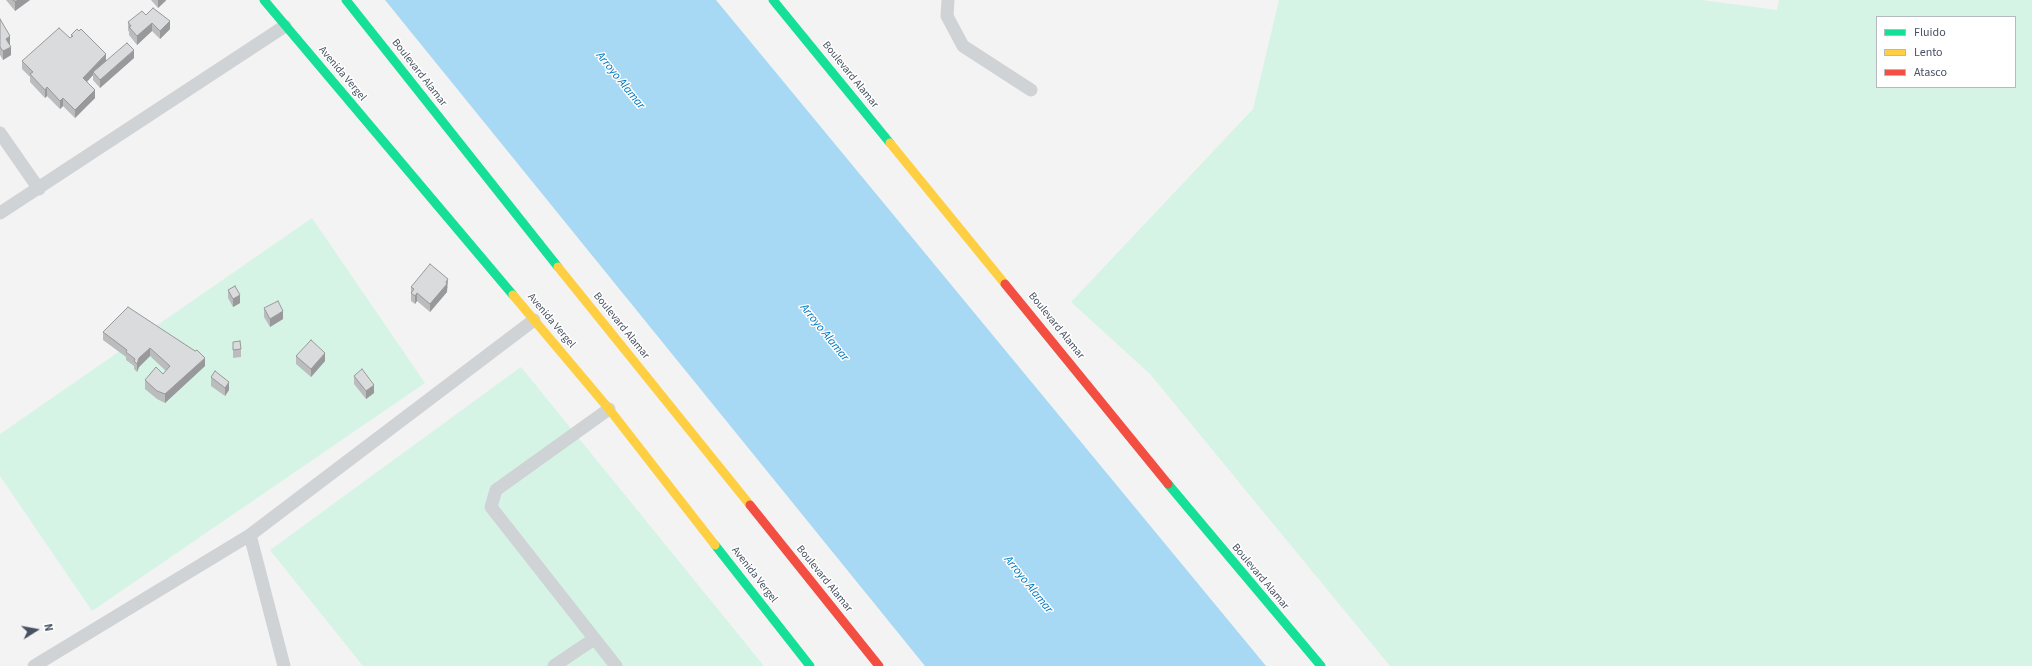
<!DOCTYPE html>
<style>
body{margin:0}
#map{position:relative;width:2032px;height:666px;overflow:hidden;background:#f3f3f3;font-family:"Source Sans 3",sans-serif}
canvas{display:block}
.legend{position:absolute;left:1876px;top:16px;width:140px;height:72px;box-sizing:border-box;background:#fff;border:1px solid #b5b9c0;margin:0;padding:5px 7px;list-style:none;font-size:12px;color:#475162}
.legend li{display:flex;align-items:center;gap:8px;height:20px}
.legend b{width:20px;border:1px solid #b5b9c0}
.north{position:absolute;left:16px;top:610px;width:40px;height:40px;-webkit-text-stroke:3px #fff;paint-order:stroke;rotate:79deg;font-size:11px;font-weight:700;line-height:16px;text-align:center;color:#475162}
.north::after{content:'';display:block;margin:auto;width:14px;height:18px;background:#475162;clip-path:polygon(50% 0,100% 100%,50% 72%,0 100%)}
</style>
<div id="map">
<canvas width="2032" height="666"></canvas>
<ul class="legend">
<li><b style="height:5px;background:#16e098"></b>Fluido</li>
<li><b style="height:5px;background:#ffcf43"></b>Lento</li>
<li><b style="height:5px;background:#f24e42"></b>Atasco</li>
</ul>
<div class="north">N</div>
</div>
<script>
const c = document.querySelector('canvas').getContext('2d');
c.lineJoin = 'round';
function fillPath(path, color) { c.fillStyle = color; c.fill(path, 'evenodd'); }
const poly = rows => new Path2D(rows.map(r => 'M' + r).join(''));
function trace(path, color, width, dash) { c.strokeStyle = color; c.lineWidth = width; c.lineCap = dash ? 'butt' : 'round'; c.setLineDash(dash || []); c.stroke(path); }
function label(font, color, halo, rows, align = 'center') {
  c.font = font + ' "Source Sans 3",sans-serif'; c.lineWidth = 3; c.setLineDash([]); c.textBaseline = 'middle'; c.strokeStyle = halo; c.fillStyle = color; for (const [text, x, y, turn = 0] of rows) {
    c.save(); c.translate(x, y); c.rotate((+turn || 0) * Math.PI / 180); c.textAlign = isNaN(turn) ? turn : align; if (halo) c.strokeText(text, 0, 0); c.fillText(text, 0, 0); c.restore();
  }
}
const green = poly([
 [1279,0,1702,0,1777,10,1779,0,2032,0,2032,666,1390,666,1150,374,1071,302,1253,109],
 [1877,17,2015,17,2015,87,1877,87],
 [312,218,425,383,92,611,0,476,0,434],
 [521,367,764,666,363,666,270,550]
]);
const water = poly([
 [385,0,716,0,1266,666,925,666]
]);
const lane = poly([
 [948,0,947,16,963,46,1031,90],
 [0,133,39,189],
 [0,213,285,26],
 [609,409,496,490,491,507,616,666],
 [34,666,250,535],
 [284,666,250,535,534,320],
 [554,666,594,639]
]);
const fast = poly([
 [264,0,513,295],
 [346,0,558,267],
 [773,0,890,143],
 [1168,484,1321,666],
 [715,545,810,666]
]);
const slow = poly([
 [890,143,1005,284],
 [558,267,750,505],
 [513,295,609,409,715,545]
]);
const jam = poly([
 [1005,284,1168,484],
 [750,505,879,666]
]);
const wall = poly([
 [6,0,30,0,15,11],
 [151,0,166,0,166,1,158,8],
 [146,15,170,29,160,39,152,31,137,45,129,35,129,32,128,30,128,22],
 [0,19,10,44,9,45,11,55,3,60,0,55],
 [71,35,106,61,134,58,100,88,93,80,93,75,87,82,95,98,75,118,63,106,60,109,47,96,45,98,30,82,30,77,22,69,22,61,70,38,71,38],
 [411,287,448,287,447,288,447,292,430,312,417,301,415,304,411,301],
 [228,290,240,303,233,307,228,298],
 [264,308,283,319,270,327,264,317],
 [103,332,205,366,165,403,157,399,145,389,145,380,163,374,166,371,150,356,139,367,137,372,134,369,134,366,126,360,126,357,103,340],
 [233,342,241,349,241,357,233,358],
 [296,356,325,361,311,377,296,364],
 [354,376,374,393,366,399,354,384],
 [211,377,229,390,225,396,211,386]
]);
const shadedWall = poly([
 [18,0,30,0,15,11,15,2],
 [158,0,166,0,158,8],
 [170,21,170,29,160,39,160,31],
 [152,23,152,31,137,45,137,36],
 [10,36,10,44,6,47,6,39],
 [11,47,11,55,3,60,3,51],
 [134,50,134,58,100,88,100,80],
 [106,54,106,62,93,72,93,75,83,86,83,78],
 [47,87,47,96,45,98,45,90],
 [95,90,95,98,75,118,75,110],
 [63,98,63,106,60,109,60,101],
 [448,279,447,292,430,312,430,304],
 [417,293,417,301,415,304,415,296],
 [240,295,240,303,233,307,233,299],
 [283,311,283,319,270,327,270,319],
 [150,348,150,356,139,367,137,372,137,364,139,358],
 [325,353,325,361,311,377,311,369],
 [205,358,205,366,165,403,165,394],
 [229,382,229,390,225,396,225,388],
 [374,385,374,393,366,399,366,391]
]);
const building = poly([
 [13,0,18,0,15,2,13,0],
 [153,8,170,21,160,31,152,23,137,36,129,27,131,26,128,22,142,11,146,15,153,8],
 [0,19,10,36,6,39,11,47,3,51,0,47,0,19],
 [59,28,70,38,73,36,71,35,77,29,79,31,81,29,106,54,83,78,95,90,75,110,63,98,60,101,47,87,45,90,30,74,33,72,22,61,59,28],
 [127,43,134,50,100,80,93,72,127,43],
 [430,264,448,279,446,282,447,284,430,304,417,293,415,296,411,293,414,289,411,287,430,264],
 [235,286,240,295,233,299,228,290,235,286],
 [278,301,283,311,270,319,264,308,278,301],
 [128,307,195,351,197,350,205,358,165,394,157,391,145,380,156,367,163,374,170,366,150,348,139,358,137,364,134,361,135,359,126,352,127,350,103,332,128,307],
 [311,340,325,353,311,369,296,356,311,340],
 [240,341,241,349,233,350,233,342,240,341],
 [362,369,374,385,366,391,354,376,362,369],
 [215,371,229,382,225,388,211,377,215,371]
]);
const streetNames = [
 ["Boulevard Alamar",419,73,52],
 ["Avenida Vergel",342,74,50],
 ["Boulevard Alamar",850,75,51],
 ["Avenida Vergel",551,321,50],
 ["Boulevard Alamar",621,326,51],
 ["Boulevard Alamar",1056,326,51],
 ["Avenida Vergel",754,575,52],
 ["Boulevard Alamar",1260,577,50],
 ["Boulevard Alamar",824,579,51]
];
const waterNames = [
 ["Arroyo Alamar",620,81,51],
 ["Arroyo Alamar",824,333,51],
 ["Arroyo Alamar",1028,585,51]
];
fillPath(green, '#d5f4e6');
fillPath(water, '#a7d9f5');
trace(lane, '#d0d3d6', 13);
trace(fast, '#16e098', 9);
trace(slow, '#ffcf43', 9);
trace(jam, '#f24e42', 9);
fillPath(wall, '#bbbcbe');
fillPath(shadedWall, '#99999b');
fillPath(building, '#dadbdd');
trace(building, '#99999b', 1);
label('11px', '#475162', '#fff', streetNames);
label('italic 12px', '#0078bc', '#fff', waterNames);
</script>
